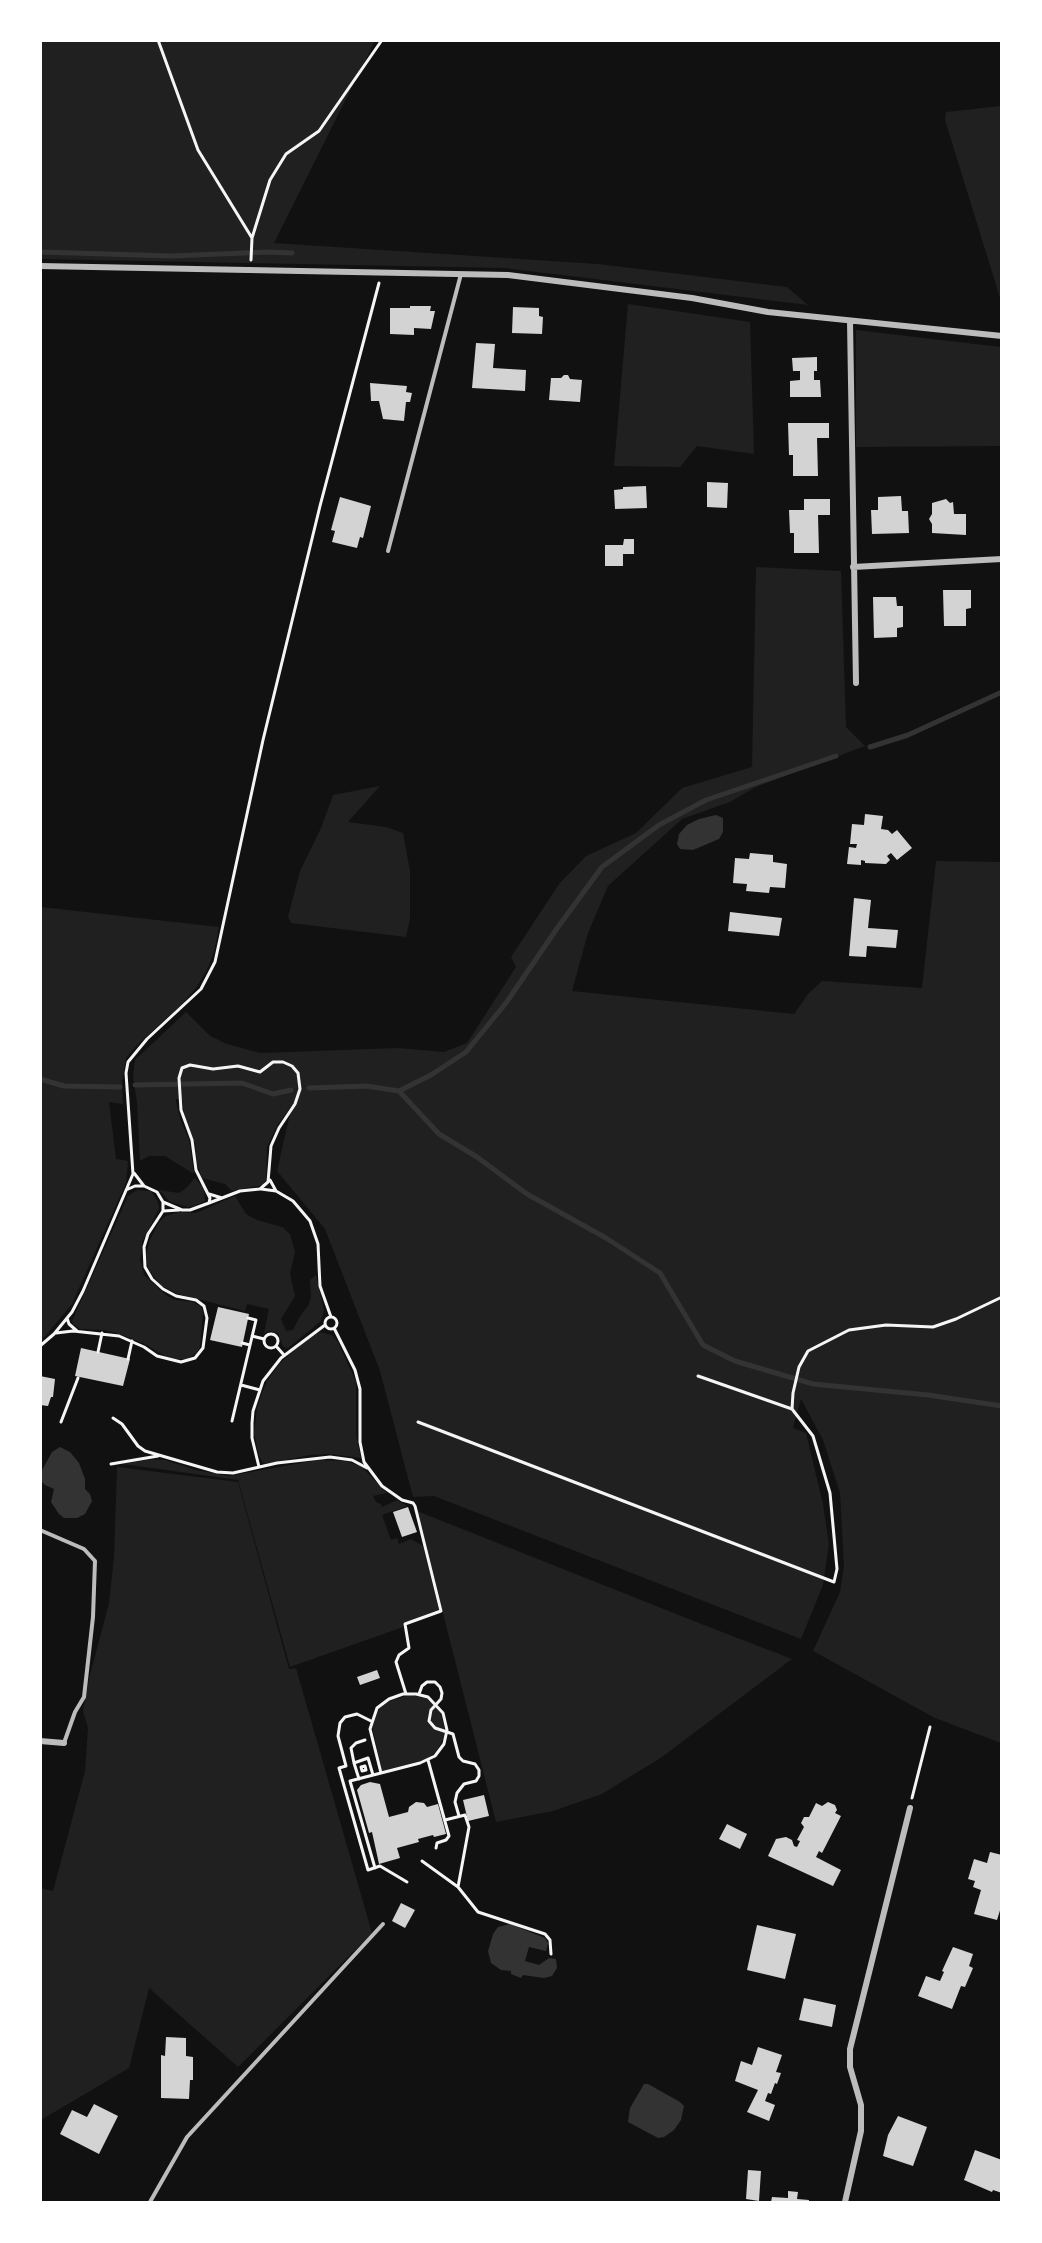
<!DOCTYPE html>
<style>
body{margin:0}
#map{position:relative;width:1042px;height:2243px;overflow:hidden;background:#111;font-family:Mulish,sans-serif}
canvas{display:block}
.frame{position:absolute;inset:0;border:42px solid #fff;pointer-events:none}
</style>
<div id="map">
<canvas width="1042" height="2243"></canvas>
<div class="frame"></div>
</div>
<script>
const c = document.querySelector('canvas').getContext('2d');
c.lineJoin = 'round';
function fillPath(path, color) { c.fillStyle = color; c.fill(path, 'evenodd'); }
const poly = rows => new Path2D(rows.map(r => 'M' + r).join(''));
function trace(path, color, width, dash) { c.strokeStyle = color; c.lineWidth = width; c.lineCap = dash ? 'butt' : 'round'; c.setLineDash(dash || []); c.stroke(path); }
const green = poly([
 [41,41,375,41,274,243,598,264,787,287,808,305,504,268,41,259],
 [1001,106,1002,106,1001,301,945,120,946,112],
 [628,304,750,322,754,454,697,446,680,467,614,466],
 [856,330,1001,347,1001,446,856,447],
 [756,567,841,571,846,727,865,746,756,787,730,802,682,819,608,886,588,933,572,991,794,1014,808,994,822,981,922,988,936,861,1001,862,1001,1743,935,1718,813,1651,840,1592,844,1566,840,1493,823,1440,801,1399,793,1428,806,1433,823,1504,829,1544,823,1585,801,1639,434,1496,413,1497,380,1371,325,1229,277,1171,292,1105,277,1126,267,1147,266,1180,262,1185,232,1191,225,1184,202,1178,197,1164,195,1144,184,1114,182,1099,176,1099,176,1102,181,1122,189,1139,194,1174,165,1156,149,1156,140,1161,137,1103,133,1075,135,1060,186,1012,210,1036,227,1044,260,1053,398,1048,444,1052,467,1043,516,967,511,957,559,884,586,856,636,833,682,788,752,767],
 [380,786,348,822,386,827,403,833,410,871,410,919,406,937,291,923,288,917,300,871,321,828,333,795],
 [41,907,219,927,214,952,207,970,196,988,181,1005,137,1045,126,1058,122,1082,123,1104,109,1102,116,1159,128,1161,126,1183,72,1304,41,1341],
 [195,1178,204,1189,205,1201,194,1206,188,1207,170,1202,159,1190,179,1193,185,1189],
 [137,1190,151,1191,158,1202,159,1209,142,1242,140,1260,144,1275,167,1296,176,1300,193,1302,200,1306,203,1312,200,1347,196,1353,187,1359,175,1359,165,1356,145,1344,122,1335,105,1330,80,1329,73,1324,72,1321,128,1196],
 [235,1196,246,1214,257,1220,282,1227,290,1234,295,1252,290,1274,295,1296,281,1319,286,1331,293,1330,299,1318,309,1304,311,1296,310,1280,316,1275,324,1310,321,1321,288,1348,283,1347,278,1333,268,1331,264,1333,269,1309,247,1304,245,1311,178,1294,160,1285,148,1268,146,1256,149,1242,159,1222,166,1216,179,1212,196,1213],
 [319,1332,332,1335,338,1342,356,1382,356,1435,361,1458,329,1454,310,1455,265,1464,262,1462,259,1456,254,1433,257,1408,261,1396,267,1381,280,1363,303,1342],
 [147,1460,165,1460,196,1470,229,1476,317,1460,345,1461,361,1466,387,1493,373,1496,376,1502,381,1504,382,1507,397,1500,407,1506,382,1515,391,1540,397,1538,399,1544,411,1539,423,1546,439,1610,404,1623,403,1627,290,1667,238,1480,123,1464],
 [117,1467,238,1482,289,1669,296,1668,372,1933,238,2067,149,1988,129,2068,41,2120,40,1888,53,1891,85,1771,88,1728,83,1711,89,1679,109,1603,114,1557],
 [417,1511,704,1625,792,1659,662,1757,602,1794,553,1811,496,1822],
 [409,1695,426,1698,440,1711,445,1729,443,1740,436,1751,428,1759,382,1771,372,1726,376,1713,382,1706,390,1701]
]);
const water = poly([
 [716,815,723,818,723,832,719,839,693,850,680,849,677,844,679,834,687,825,699,819],
 [60,1447,70,1452,79,1463,85,1479,85,1489,90,1494,92,1501,85,1514,77,1518,64,1518,59,1514,51,1502,54,1489,45,1485,41,1481,41,1472,52,1452],
 [510,1924,545,1938,548,1943,546,1951,529,1947,525,1961,539,1965,549,1958,556,1959,557,1968,552,1976,544,1978,523,1975,521,1978,511,1974,511,1971,501,1970,491,1963,488,1951,493,1934,498,1927],
 [644,2084,648,2084,680,2102,684,2106,681,2120,674,2130,664,2137,658,2138,628,2122,630,2108]
]);
const stream = poly([
 [40,252,172,256,267,252,292,253],
 [870,747,908,735,1002,692],
 [40,1079,64,1086,120,1087],
 [135,1085,242,1083,273,1094,291,1090],
 [309,1088,367,1086,399,1091,439,1134,477,1157,527,1194,606,1238,660,1273,703,1345,735,1361,813,1384,928,1395,1002,1406],
 [399,1091,431,1075,466,1052,506,1003,558,927,602,867,659,825,706,800,836,756]
]);
const building = poly([
 [410,306,431,306,430,311,435,311,431,329,414,328,414,335,390,334,390,308,410,308],
 [513,307,539,308,539,316,543,317,542,334,512,333],
 [476,343,495,344,493,368,526,370,525,391,472,388],
 [817,357,817,371,814,371,814,380,820,380,821,397,790,397,790,381,800,380,800,371,793,371,792,358],
 [564,375,568,375,570,379,582,380,580,402,549,400,551,378,561,378],
 [370,383,407,386,406,392,412,393,410,402,406,402,404,421,383,419,379,401,371,401],
 [788,423,829,423,829,438,817,438,818,476,793,476,793,455,789,455],
 [707,482,728,483,727,508,707,507],
 [646,486,647,508,615,509,614,490,623,489,623,487],
 [901,496,902,511,908,511,909,533,872,534,871,510,878,510,878,497],
 [340,497,371,506,363,538,360,537,357,548,332,542,335,531,331,530],
 [804,499,830,499,830,515,818,515,819,553,794,553,794,533,790,533,789,510,804,510],
 [946,499,950,503,953,502,954,514,966,514,966,535,932,533,932,524,929,519,932,514,932,503],
 [624,539,634,539,634,554,623,554,623,566,605,566,605,545,623,545],
 [943,590,971,590,971,608,966,609,966,626,944,626],
 [873,597,896,597,897,606,903,606,903,627,897,628,897,637,874,638],
 [865,814,883,816,881,829,888,830,892,834,897,830,912,848,897,860,891,853,887,856,890,860,886,864,865,863,865,861,861,860,861,865,847,864,849,847,856,848,857,844,850,844,852,824,864,825],
 [750,853,773,855,773,862,787,864,785,888,770,887,769,893,746,891,747,884,733,883,735,858,749,859],
 [854,898,871,900,868,928,898,930,896,948,867,946,866,957,849,956],
 [730,912,782,918,779,936,728,931],
 [218,1307,249,1314,242,1347,210,1340],
 [81,1348,130,1359,123,1386,75,1376],
 [40,1376,55,1379,53,1397,51,1397,48,1406,40,1405],
 [408,1507,417,1532,402,1537,393,1512],
 [377,1670,380,1678,360,1685,357,1677],
 [370,1782,380,1784,389,1817,408,1812,409,1807,416,1802,424,1803,427,1807,438,1804,446,1834,434,1837,433,1835,418,1839,419,1842,397,1848,400,1858,379,1864,372,1832,369,1833,357,1790,361,1785],
 [484,1795,489,1816,468,1821,463,1800],
 [828,1802,835,1805,837,1810,835,1813,841,1816,822,1853,819,1851,816,1857,841,1870,833,1886,768,1856,776,1839,786,1837,792,1840,794,1846,797,1847,800,1841,797,1840,804,1827,801,1823,804,1817,809,1817,816,1803,822,1806],
 [727,1824,747,1834,740,1849,719,1839],
 [990,1852,1002,1855,1002,1904,997,1920,974,1914,981,1890,973,1887,975,1881,968,1879,974,1859,987,1863],
 [401,1903,415,1910,405,1928,392,1921],
 [757,1925,796,1934,785,1979,747,1970],
 [953,1947,973,1954,969,1966,973,1968,965,1987,961,1986,952,2009,918,1996,926,1976,940,1981,944,1972,942,1971],
 [804,1998,836,2005,832,2027,799,2020],
 [166,2037,186,2038,186,2056,193,2057,193,2080,190,2080,189,2099,161,2098,161,2055,165,2056],
 [758,2047,782,2055,776,2072,781,2073,777,2084,775,2083,771,2094,768,2093,765,2101,775,2105,769,2121,747,2112,758,2090,735,2081,741,2061,752,2065],
 [94,2104,118,2116,99,2154,60,2134,72,2110,87,2117],
 [898,2116,927,2127,913,2166,883,2156,888,2135],
 [975,2150,1002,2160,1002,2193,993,2190,992,2192,964,2180],
 [748,2170,761,2171,759,2201,746,2199],
 [788,2191,798,2192,797,2199,809,2200,809,2202,771,2202,772,2197,788,2198]
]);
const path = poly([
 [158,40,198,150,252,238,251,260],
 [252,238,270,180,286,154,319,131,382,40],
 [134,1173,144,1186],
 [270,1180,276,1191,293,1201,310,1221,318,1244,320,1286,331,1317],
 [261,1189,276,1191],
 [209,1194,222,1198],
 [163,1202,182,1210,190,1210,209,1203,210,1198,196,1170,192,1140,181,1110,179,1078,182,1068,190,1065,213,1069,238,1066,260,1072,273,1062,283,1062,292,1066,298,1073,300,1089,295,1104,279,1128,271,1146,268,1182,260,1189,240,1191,209,1203],
 [163,1211,179,1210],
 '325 1323a6 6 0 1 1 12 0a6 6 0 1 1-12 0Z',
 [67,1318,69,1324,77,1331],
 [334,1328,355,1370,360,1389,360,1442,364,1462,382,1486,402,1500,413,1503,415,1506,441,1611,405,1624,409,1648,399,1655,396,1662,406,1694],
 [56,1333,73,1331,119,1336,144,1347,157,1356,181,1362,195,1358,203,1348,207,1318,204,1306,196,1300,176,1296,163,1289,152,1279,145,1267,144,1247,148,1234,163,1211,163,1202,157,1192,144,1186,135,1186,126,1190],
 '264 1341a7 7 0 1 1 14 0a7 7 0 1 1-14 0Z',
 [252,1336,264,1339],
 [242,1343,250,1345],
 [40,1346,54,1334,72,1312,83,1291,133,1174,126,1073,128,1062,147,1039,201,989,215,962,263,740,320,506,379,283],
 [276,1346,284,1355],
 [98,1352,102,1333],
 [128,1359,132,1341],
 [241,1385,260,1390],
 [792,1409,793,1393,799,1367,808,1351,849,1330,886,1325,933,1327,956,1319,1002,1297],
 [113,1418,122,1424,138,1446,145,1451,217,1472,233,1473,277,1463,330,1457,352,1460,367,1468],
 [232,1421,256,1320,248,1318],
 [61,1422,78,1378],
 [418,1422,834,1582,837,1569,830,1493,813,1436,792,1409,698,1376],
 [111,1464,158,1456],
 [259,1467,252,1438,252,1423,253,1411,263,1381,281,1358,325,1325],
 [419,1694,422,1686,427,1682,435,1682,440,1687,442,1693,441,1699,431,1710,429,1721,435,1728,453,1734,459,1757,463,1761,475,1764,479,1770,479,1776,476,1781,464,1784,457,1793,455,1802,459,1816],
 [371,1721,357,1714,345,1717,340,1723,338,1736,346,1766,339,1768,368,1870,380,1866,407,1882],
 [428,1760,449,1836,446,1840,437,1843,436,1848],
 [354,1763,351,1748,356,1743,365,1740],
 [365,1766,366,1770,362,1771,361,1767,365,1766],
 [359,1779,354,1763,368,1758,373,1775],
 [912,1798,930,1727],
 [445,1820,465,1815,469,1827,458,1887,478,1912,545,1934,550,1940,551,1954],
 [422,1861,458,1887],
 [375,1868,350,1781,381,1773,420,1763,435,1756,444,1744,447,1730,443,1713,428,1697,416,1694,403,1694,389,1699,377,1708,370,1729,381,1773]
]);
const service = poly([
 [388,551,461,274],
 [40,1530,84,1549,95,1561,93,1617,84,1697,75,1712,64,1743],
 [150,2202,187,2137,383,1924]
]);
const minor = poly([
 [40,266,508,275,692,298,768,312,1002,336],
 [850,322,856,683],
 [853,567,1002,559],
 [40,1741,64,1743],
 [845,2202,861,2131,861,2105,850,2067,850,2049,910,1808]
]);
fillPath(green, '#202020');
fillPath(water, '#333');
trace(stream, '#333', 5);
fillPath(building, '#d3d3d3');
trace(path, '#f5f5f5', 3);
trace(service, '#bcbcbc', 4);
trace(minor, '#bcbcbc', 6);
</script>
